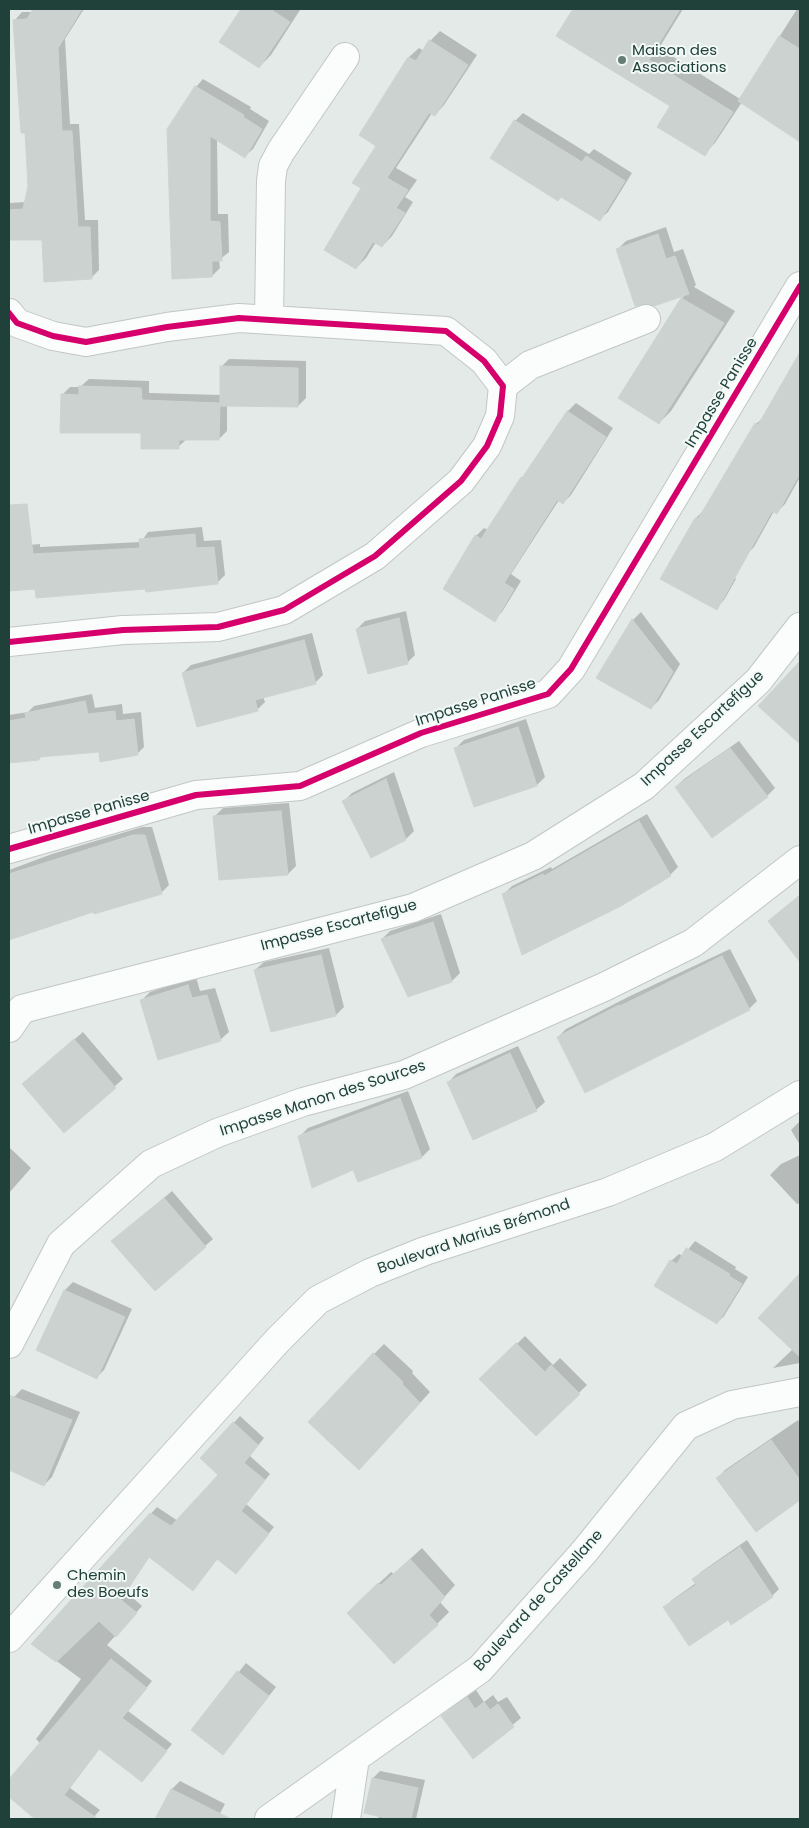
<!DOCTYPE html>
<meta charset="utf-8">
<style>
body{margin:0}
#map{position:relative;width:809px;height:1828px;overflow:hidden;background:#e4eae8;font-family:Poppins,sans-serif}
canvas{display:block}
.frame{position:absolute;inset:0;border:10px solid #20403a;pointer-events:none}
</style>
<div id="map">
<canvas width="809" height="1828"></canvas>
<div class="frame"></div>
</div>
<script>
const c = document.querySelector('canvas').getContext('2d');
c.lineJoin = 'round';
function fillPath(path, color) { c.fillStyle = color; c.fill(path, 'evenodd'); }
const poly = rows => new Path2D(rows.map(r => 'M' + r).join(''));
function trace(path, color, width, dash) { c.strokeStyle = color; c.lineWidth = width; c.lineCap = dash ? 'butt' : 'round'; c.setLineDash(dash || []); c.stroke(path); }
function label(font, color, halo, rows, align = 'center') {
  c.font = font + ' Poppins,sans-serif'; c.lineWidth = 4; c.setLineDash([]); c.textBaseline = 'middle'; c.strokeStyle = halo; c.fillStyle = color; for (const [text, x, y, turn = 0] of rows) {
    c.save(); c.translate(x, y); c.rotate((+turn || 0) * Math.PI / 180); c.textAlign = isNaN(turn) ? turn : align; if (halo) c.strokeText(text, 0, 0); c.fillText(text, 0, 0); c.restore();
  }
}
const shadow = poly([
 [35,9,84,9,65,39,70,124,79,124,85,220,98,220,99,270,91,278,44,239,9,239,9,203,26,202,30,187,26,131,15,20,22,12,33,12],
 [242,9,300,10,271,55,259,67,221,42],
 [575,9,683,9,659,48,740,99,797,9,800,9,800,135,797,138,742,102,715,143,704,154,672,106,558,36],
 [440,31,477,55,444,105,435,115,432,113,396,168,417,180,405,197,413,202,392,236,382,246,376,242,366,258,356,268,363,187,409,57,419,48,424,51,430,41],
 [203,79,251,107,250,109,269,121,253,149,245,156,217,139,218,214,228,214,229,252,219,260,220,268,212,276,196,87],
 [523,113,589,154,594,149,632,173,608,212,600,219,515,121],
 [666,227,674,252,683,249,696,285,694,287,735,311,671,411,659,423,620,397,682,298,688,292,654,304,648,302,618,249,626,241],
 [800,354,800,477,785,504,777,512,774,511,754,547,746,555,709,555,736,579,724,600,716,608,661,579,696,518,704,510,756,424,765,416],
 [229,359,306,361,306,398,298,406,227,405,227,431,219,439,187,439,178,447,62,395,70,387,80,387,89,379,149,381,149,393,221,395,221,367],
 [576,403,613,428,571,495,563,503,559,500,511,574,521,581,502,612,494,620,476,536,484,528,488,530,522,478,529,470,568,411],
 [202,527,204,541,221,540,225,575,217,583,146,588,36,588,9,590,9,547,40,544,40,547,141,542,148,532],
 [406,611,415,655,407,663,357,629,365,621],
 [641,612,680,664,659,700,651,708,598,678,633,620],
 [312,633,323,675,315,683,263,696,265,702,257,710,183,673,191,665],
 [800,663,800,743,760,706],
 [92,694,95,708,122,704,123,714,141,712,144,747,137,754,100,751,42,756,39,759,9,762,9,715,28,712,34,706],
 [526,719,545,777,537,785,474,805,456,748,464,740],
 [739,741,775,788,767,796,676,787,684,779],
 [394,772,414,831,406,839,344,801,352,793],
 [289,803,296,866,288,874,215,816,223,808],
 [647,814,678,867,670,875,504,894,512,886,551,867,552,869],
 [142,827,152,827,169,885,161,893,94,910,9,939,9,870,52,854],
 [800,895,800,960,769,921],
 [441,914,460,973,452,981,408,996,382,939,390,931],
 [329,948,344,1007,336,1015,272,1030,255,970,264,962],
 [730,949,757,1001,749,1009,558,1037,566,1029,628,997],
 [196,977,200,991,215,988,229,1032,220,1040,142,1000,150,992],
 [83,1032,123,1079,64,1131,23,1084],
 [518,1046,545,1102,536,1110,474,1138,448,1083,456,1074],
 [408,1091,430,1149,422,1157,358,1180,354,1168,300,1136,308,1128],
 [800,1121,800,1145,791,1130],
 [9,1147,31,1168,9,1193],
 [800,1155,800,1203,797,1204,770,1175,781,1164],
 [172,1191,213,1239,205,1246,113,1241],
 [695,1241,736,1267,735,1269,748,1277,724,1316,717,1323,671,1261,679,1254,683,1256],
 [800,1275,800,1363,773,1368,793,1349,760,1318],
 [73,1282,132,1309,104,1370,96,1378,38,1349,65,1290],
 [525,1336,553,1365,560,1358,587,1385,536,1434,481,1379],
 [384,1344,413,1371,412,1373,430,1392,370,1458,374,1354],
 [22,1389,80,1412,52,1477,44,1485,9,1469,9,1410,14,1397],
 [240,1416,264,1438,250,1456,270,1474,246,1504,274,1527,242,1566,218,1558,193,1590,150,1556,126,1592,142,1606,107,1645,152,1681,128,1711,172,1744,142,1780,100,1748,70,1788,100,1810,92,1819,37,1819,9,1795,9,1781,41,1744,36,1739,81,1679,32,1643,157,1507,178,1521,220,1475,202,1458],
 [798,1420,800,1424,800,1498,756,1530,718,1478,725,1470],
 [747,1540,779,1589,772,1596,728,1618,665,1607,672,1600,696,1583,694,1579,701,1572],
 [422,1548,455,1585,440,1602,449,1612,437,1624,360,1601,391,1572,394,1574],
 [246,1663,276,1687,223,1754,193,1730],
 [476,1690,484,1702,493,1695,498,1702,507,1697,521,1718,473,1757,443,1716,451,1708],
 [380,1771,425,1780,416,1819,379,1819,373,1778],
 [180,1781,225,1804,217,1819,157,1819,172,1789]
]);
const building = poly([
 [33,9,82,9,58,48,62,131,72,131,78,227,90,227,92,279,44,282,42,240,9,240,9,210,23,209,28,186,25,133,21,133,13,20,27,19,33,9],
 [241,9,270,9,290,22,259,68,219,42,241,9],
 [573,9,680,9,649,60,733,112,705,156,657,127,670,106,556,36,573,9],
 [779,36,800,49,800,142,738,101,779,36],
 [429,40,468,65,435,116,429,113,387,178,408,190,396,208,405,213,382,247,373,242,356,269,324,250,361,188,352,183,376,146,359,135,408,57,416,61,429,40],
 [195,86,244,115,243,117,262,129,245,158,210,136,210,221,220,222,222,261,212,261,212,277,172,279,167,129,195,86],
 [514,120,582,162,586,156,625,181,600,221,561,197,558,201,490,158,514,120],
 [658,234,666,259,675,256,689,294,654,306,648,304,635,306,616,249,658,234],
 [681,298,724,323,659,424,618,398,681,298],
 [800,352,800,473,777,514,772,511,717,610,660,579,695,518,698,519,755,423,758,425,800,352],
 [220,366,298,368,298,407,220,406,220,366],
 [79,386,141,388,142,400,220,403,219,440,179,440,179,449,141,449,141,433,60,433,61,394,79,395,79,386],
 [567,411,606,437,563,504,557,500,504,583,514,589,495,622,443,589,475,535,481,539,521,477,522,478,567,411],
 [27,504,33,554,140,548,139,539,195,534,196,548,214,547,218,584,146,592,145,589,36,598,35,589,9,591,9,505,27,504],
 [399,618,408,664,368,674,356,629,399,618],
 [632,619,673,672,651,709,596,678,632,619],
 [304,640,316,684,255,700,258,711,197,727,182,673,304,640],
 [800,661,800,744,758,706,800,661],
 [85,701,88,714,115,711,116,721,134,719,138,755,100,762,99,752,39,757,39,760,9,763,9,721,26,718,25,713,85,701],
 [518,727,537,786,474,807,454,748,518,727],
 [730,748,768,797,712,838,675,787,730,748],
 [386,779,406,840,371,858,342,801,386,779],
 [281,811,288,875,219,880,213,816,281,811],
 [639,821,671,876,621,906,522,955,502,894,543,874,544,876,639,821],
 [133,835,145,835,162,894,94,914,93,912,9,940,9,874,133,835],
 [800,895,800,962,768,921,800,895],
 [433,922,452,982,408,997,381,939,433,922],
 [321,955,336,1016,271,1032,254,970,321,955],
 [722,956,750,1010,585,1093,557,1037,619,1005,620,1006,722,956],
 [188,985,192,998,207,995,221,1041,158,1060,140,1000,188,985],
 [74,1039,116,1088,64,1133,22,1084,74,1039],
 [510,1053,537,1111,473,1140,447,1082,510,1053],
 [400,1098,422,1158,358,1182,353,1170,312,1188,298,1136,400,1098],
 [164,1198,206,1247,155,1291,111,1241,164,1198],
 [686,1248,730,1274,729,1276,742,1284,717,1324,654,1286,670,1260,677,1264,686,1248],
 [800,1273,800,1357,758,1318,800,1273],
 [64,1290,125,1317,97,1379,36,1350,64,1290],
 [516,1343,545,1372,551,1365,580,1394,536,1436,479,1379,516,1343],
 [373,1353,403,1382,402,1384,420,1403,359,1470,308,1422,373,1353],
 [9,1395,72,1420,44,1486,9,1470,9,1395],
 [233,1422,258,1445,244,1463,265,1480,241,1511,269,1534,236,1574,217,1559,193,1591,149,1557,120,1599,137,1613,116,1637,99,1621,56,1662,31,1644,150,1513,171,1526,218,1475,200,1458,233,1422],
 [771,1440,800,1480,800,1500,756,1532,716,1478,771,1440],
 [740,1547,773,1597,731,1625,728,1620,689,1646,663,1607,696,1585,692,1579,740,1547],
 [410,1559,445,1597,429,1615,438,1625,394,1664,347,1613,378,1583,381,1585,410,1559],
 [111,1659,147,1688,122,1718,167,1751,142,1782,99,1749,64,1795,98,1819,35,1819,9,1797,9,1779,111,1659],
 [237,1671,269,1696,223,1755,191,1730,237,1671],
 [467,1697,475,1709,484,1702,490,1710,498,1704,514,1727,473,1759,441,1716,467,1697],
 [372,1778,418,1788,411,1819,390,1819,364,1813,372,1778],
 [171,1789,231,1819,155,1819,171,1789]
]);
const minor = poly([
 [9,313,17,323,53,336,86,342,167,327,239,318,446,331,484,361,503,386,500,416,487,446,461,481,375,556,284,610,218,627,123,630,9,642],
 [269,320,271,181,273,166,281,151,345,57],
 [503,386,530,365,646,319],
 [9,849,196,795,300,786,421,733,548,694,571,669,800,286],
 [9,1028,22,1009,413,908,533,856,644,786,758,681,800,627],
 [9,1344,61,1244,151,1164,217,1133,303,1102,404,1075,604,987,693,943,800,860],
 [9,1638,277,1341,318,1300,370,1273,425,1251,608,1192,715,1147,800,1095],
 [269,1819,480,1669,584,1552,686,1426,732,1405,800,1392],
 [346,1819,355,1758]
]);
const cycleway = poly([
 [9,313,17,323,53,336,86,342,167,327,239,318,446,331,484,361,503,386,500,416,487,446,461,481,375,556,284,610,218,627,123,630,9,642],
 [9,849,196,795,300,786,421,733,548,694,571,669,800,286]
]);
const markers = [
 [622,60,5,"#657c77"],
 [57,1585,5,"#657c77"]
];
const poiNames = [
 ["Maison des",632,51],
 ["Associations",632,68],
 ["Chemin",67,1576],
 ["des Boeufs",67,1593]
];
const streetNames = [
 ["Impasse Panisse",722,393,-59],
 ["Impasse Panisse",476,703,-18],
 ["Impasse Escartefigue",703,729,-43],
 ["Impasse Panisse",89,813,-16],
 ["Impasse Escartefigue",339,926,-15],
 ["Impasse Manon des Sources",323,1099,-18],
 ["Boulevard Marius Brémond",474,1237,-19],
 ["Boulevard de Castellane",539,1601,-48]
];
fillPath(shadow, '#0003');
fillPath(building, '#cbd2cf');
trace(building, '#cdd3d1', 1);
trace(minor, '#c1c7c5', 30);
trace(minor, '#fbfcfc', 28);
trace(cycleway, '#d6006c', 6);
for (const [x, y, r, color] of markers) { const dot = new Path2D(); dot.arc(x, y, r, 0, 2 * Math.PI); c.fillStyle = color; c.fill(dot); trace(dot, '#f2f9f6', 2); }
label('15px', '#20403a', '#f2f9f6', poiNames, 'left');
label('15px', '#20403a', '#f2f9f6', streetNames);
</script>
